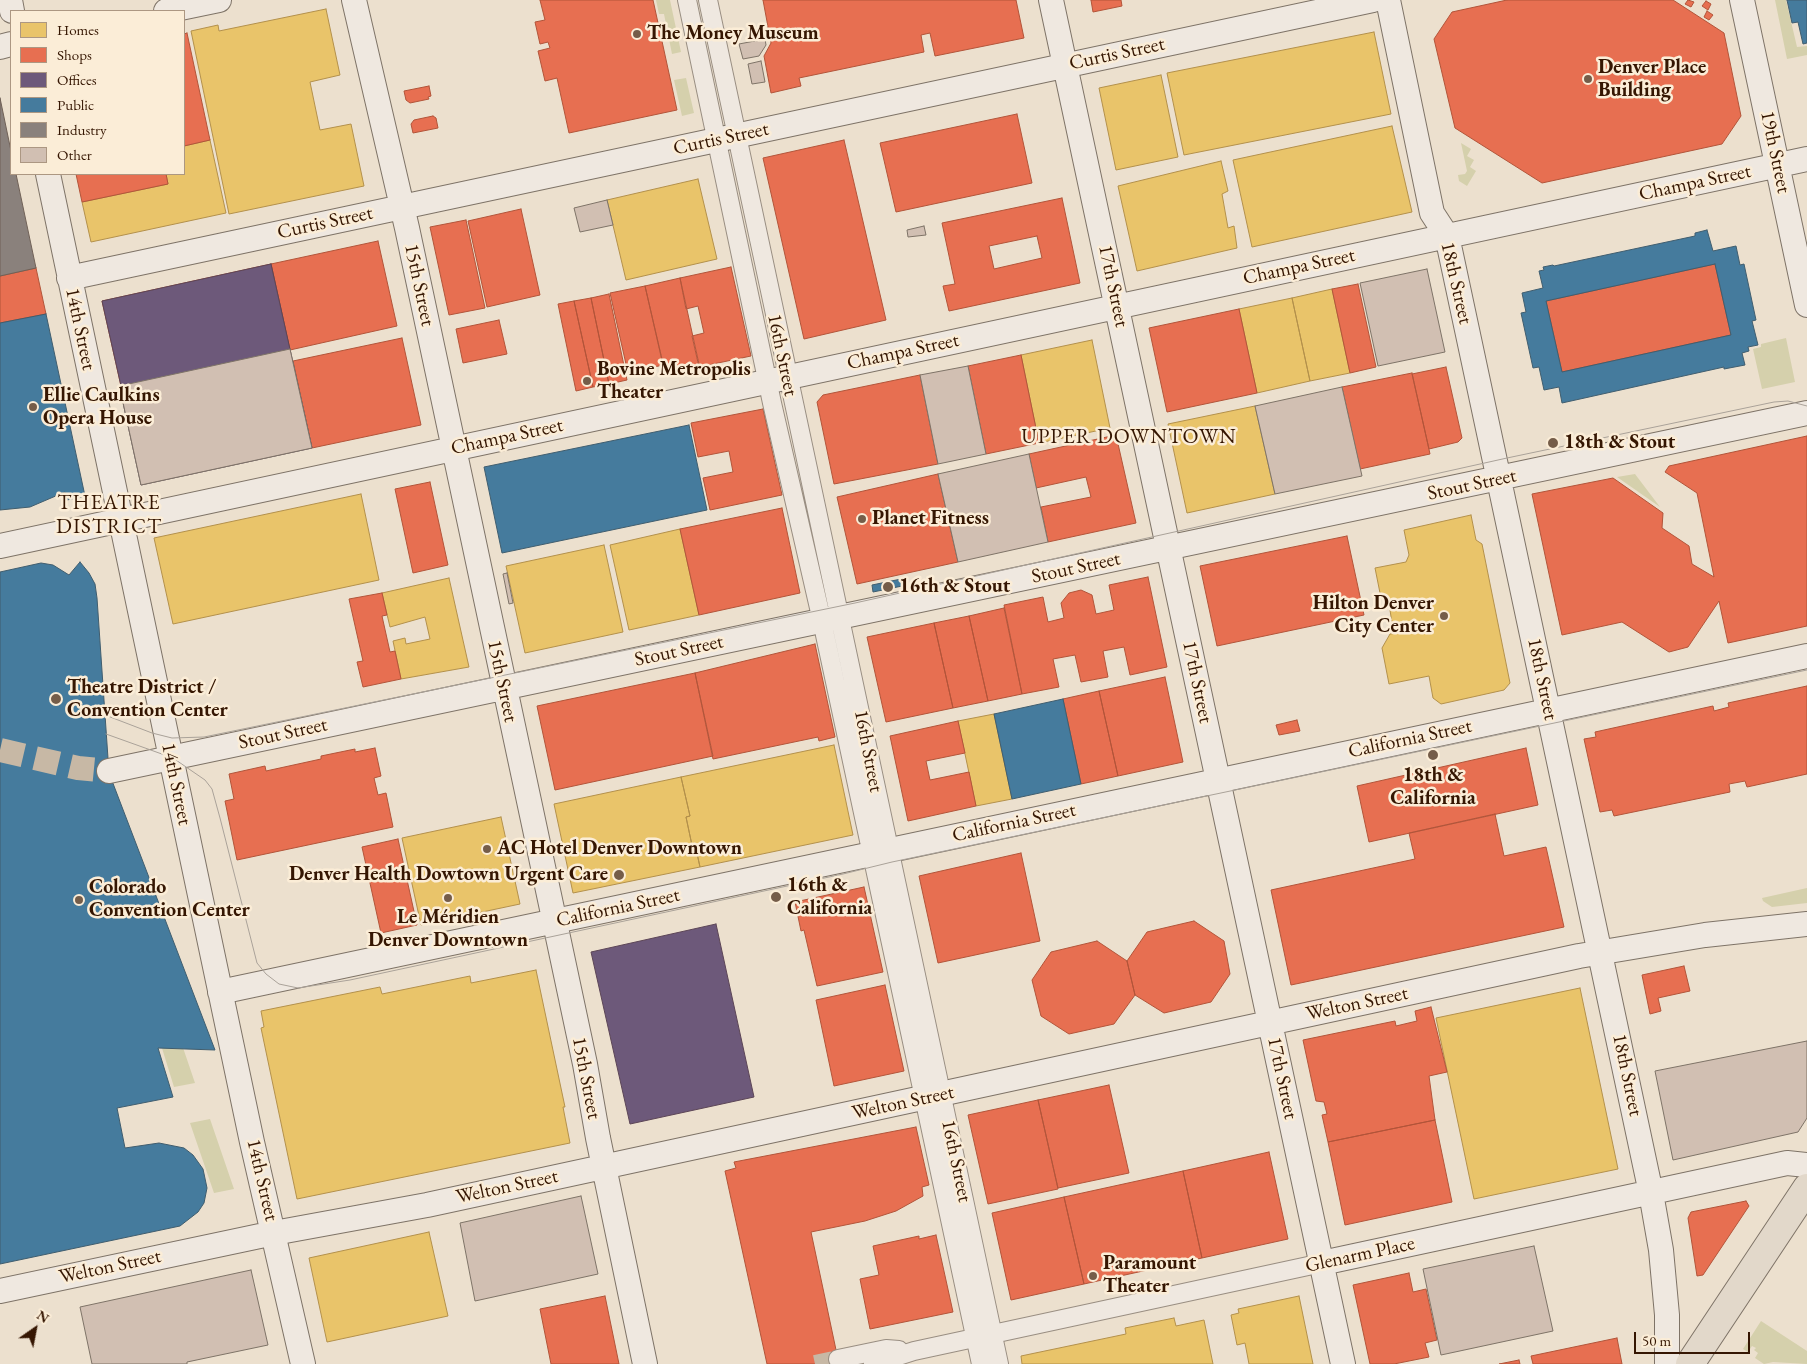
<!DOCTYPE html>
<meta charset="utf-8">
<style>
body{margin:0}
#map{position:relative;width:1807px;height:1364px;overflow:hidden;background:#ece0ce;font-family:"EB Garamond",serif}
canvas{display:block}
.legend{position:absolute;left:10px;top:10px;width:175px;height:165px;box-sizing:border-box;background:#fbedd7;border:1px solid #ac9782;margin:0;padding:6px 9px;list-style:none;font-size:15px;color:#351602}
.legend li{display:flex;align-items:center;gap:10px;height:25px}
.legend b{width:25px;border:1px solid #ac9782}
.north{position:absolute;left:10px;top:1304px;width:50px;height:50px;-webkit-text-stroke:4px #fbedd7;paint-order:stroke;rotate:33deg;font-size:14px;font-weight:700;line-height:20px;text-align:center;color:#351602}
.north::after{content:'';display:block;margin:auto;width:18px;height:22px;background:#351602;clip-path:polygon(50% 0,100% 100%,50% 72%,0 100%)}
.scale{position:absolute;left:1634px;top:1332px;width:116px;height:22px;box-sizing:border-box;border:2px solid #351602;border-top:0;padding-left:6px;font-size:15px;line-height:18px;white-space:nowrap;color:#351602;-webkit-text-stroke:4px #fbedd7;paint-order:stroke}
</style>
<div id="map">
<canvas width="1807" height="1364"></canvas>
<ul class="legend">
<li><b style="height:14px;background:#e9c46a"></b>Homes</li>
<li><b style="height:14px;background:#e76f51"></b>Shops</li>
<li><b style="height:14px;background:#6d597a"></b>Offices</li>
<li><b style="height:14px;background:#457b9d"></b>Public</li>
<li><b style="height:14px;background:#8a817c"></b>Industry</li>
<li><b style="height:14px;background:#d1bfb2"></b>Other</li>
</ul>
<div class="north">N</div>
<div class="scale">50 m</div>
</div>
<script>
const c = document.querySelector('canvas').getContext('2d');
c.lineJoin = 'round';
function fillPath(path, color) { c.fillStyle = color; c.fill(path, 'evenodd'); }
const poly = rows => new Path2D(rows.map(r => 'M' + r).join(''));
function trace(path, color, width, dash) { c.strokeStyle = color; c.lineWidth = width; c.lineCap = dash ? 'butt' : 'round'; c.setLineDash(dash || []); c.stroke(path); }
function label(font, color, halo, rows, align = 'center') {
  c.font = font + ' "EB Garamond",serif'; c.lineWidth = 5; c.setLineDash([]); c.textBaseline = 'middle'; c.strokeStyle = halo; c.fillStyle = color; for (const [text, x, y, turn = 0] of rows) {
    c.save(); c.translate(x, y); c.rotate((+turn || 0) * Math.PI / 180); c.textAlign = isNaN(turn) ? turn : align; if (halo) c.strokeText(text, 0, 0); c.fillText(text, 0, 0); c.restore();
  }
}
const green = poly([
 [656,0,670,0,681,52,672,54,664,14,659,14],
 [1775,0,1786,0,1797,47,1807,46,1807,55,1787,59],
 [686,78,694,113,682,116,674,80],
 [1461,143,1471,149,1467,156,1474,160,1470,167,1476,171,1467,186,1459,181,1458,175,1465,174,1467,171],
 [1786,338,1795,382,1762,389,1753,349,1761,347,1761,344],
 [1635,474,1660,507,1617,477],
 [1807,888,1807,903,1772,907,1763,901,1762,898],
 [177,1030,195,1083,174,1087,157,1032],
 [210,1119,234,1189,214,1193,190,1123],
 [1761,1321,1807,1351,1807,1364,1773,1362,1764,1364,1755,1358,1758,1353,1754,1350,1756,1348,1752,1346,1748,1352,1743,1349]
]);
const homes = poly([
 [326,9,340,75,310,82,320,130,351,124,364,186,229,214,191,31,218,25,219,31,326,9],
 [1374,32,1391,114,1184,155,1167,73,1374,32],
 [1161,75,1178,157,1116,170,1099,88,1161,75],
 [1392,126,1412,212,1252,247,1233,160,1392,126],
 [210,140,226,213,91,242,82,202,168,184,166,174,184,174,184,146,210,140],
 [1221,161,1228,191,1222,194,1228,228,1234,226,1237,248,1137,271,1118,186,1221,161],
 [698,179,717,259,626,280,607,200,698,179],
 [1332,289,1350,373,1310,381,1292,298,1332,289],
 [1292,298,1310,381,1257,393,1239,309,1292,298],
 [1092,340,1110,428,1039,443,1021,355,1092,340],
 [1255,406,1275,494,1187,513,1168,424,1255,406],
 [361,494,379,580,173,624,154,538,361,494],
 [1471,515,1476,540,1482,544,1510,683,1504,690,1441,704,1433,698,1429,676,1389,684,1382,648,1390,634,1398,633,1398,629,1393,629,1389,604,1393,603,1393,601,1380,593,1375,568,1406,562,1409,555,1404,530,1471,515],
 [680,529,699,615,629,630,610,545,680,529],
 [604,545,623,632,525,653,506,566,604,545],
 [449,578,469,667,401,679,393,641,405,638,406,644,430,639,425,617,390,627,382,593,449,578],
 [994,714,1012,799,976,806,958,721,994,714],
 [834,745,853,835,700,867,696,849,693,850,686,817,690,816,681,777,834,745],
 [681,777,690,816,686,817,693,850,696,849,700,867,573,893,554,804,681,777],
 [501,817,520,904,421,925,402,838,501,817],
 [536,970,565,1107,563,1107,570,1143,297,1199,261,1028,264,1027,261,1011,380,987,382,994,470,976,471,983,536,970],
 [1580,988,1618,1169,1474,1199,1436,1018,1580,988],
 [429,1232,448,1316,327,1342,309,1258,429,1232],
 [1299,1296,1313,1364,1249,1364,1245,1343,1237,1345,1231,1315,1239,1313,1238,1309,1299,1296],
 [1174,1318,1176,1326,1204,1320,1213,1364,1022,1364,1021,1356,1126,1334,1125,1328,1174,1318]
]);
const shops = poly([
 [540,0,653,0,677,110,569,133,557,78,545,81,538,51,550,48,548,42,540,44,535,22,545,20,540,0],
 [763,0,1016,0,1024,38,935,56,930,33,921,35,924,52,799,78,801,86,771,93,764,56,771,43,763,0],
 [1091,0,1121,0,1122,6,1093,12,1091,0],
 [1507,0,1673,0,1724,33,1741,116,1722,144,1542,183,1455,128,1434,39,1452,12,1507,0],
 [1688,0,1694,2,1691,7,1685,4,1688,0],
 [1706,1,1711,4,1708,10,1702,6,1706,1],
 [1707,11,1713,15,1709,20,1704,17,1707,11],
 [187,33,210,140,184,146,184,34,187,33],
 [429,86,431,96,428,97,429,99,410,103,406,100,404,91,429,86],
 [1017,114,1032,183,896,212,880,143,1017,114],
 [433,116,436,118,438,128,413,133,411,124,414,120,433,116],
 [844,140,886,320,804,339,763,158,844,140],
 [76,174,166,174,168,184,82,202,76,174],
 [1062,198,1080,283,949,311,943,286,955,284,942,223,1062,198],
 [1037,236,1042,258,994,269,989,246,1037,236],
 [521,209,540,295,487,307,468,221,521,209],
 [466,220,485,308,449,315,430,227,466,220],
 [378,241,397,326,290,350,271,264,378,241],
 [271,264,290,350,121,386,102,301,271,264],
 [1715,264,1731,335,1562,372,1546,301,1715,264],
 [731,267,751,356,699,367,692,336,704,333,698,306,686,309,680,278,731,267],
 [36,268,46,314,0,323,0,276,36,268],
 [680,278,699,364,665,372,645,286,680,278],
 [1358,284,1376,367,1350,373,1332,289,1358,284],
 [645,286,663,365,628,373,610,293,645,286],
 [609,294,627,380,609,384,591,298,609,294],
 [591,298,609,384,593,387,574,301,591,298],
 [574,301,593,387,576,391,558,304,574,301],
 [1239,309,1257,393,1167,412,1149,328,1239,309],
 [499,320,507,354,463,363,456,329,499,320],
 [402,338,421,425,312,448,293,361,402,338],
 [1021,355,1039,443,986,454,968,366,1021,355],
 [1446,367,1462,438,1458,442,1429,449,1412,374,1446,367],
 [1412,373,1430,454,1360,469,1342,387,1412,373],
 [920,375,938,464,834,484,817,402,823,395,920,375],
 [763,409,782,495,710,510,703,478,733,472,729,451,698,457,691,423,763,409],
 [1116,435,1136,523,1048,542,1041,507,1091,497,1086,477,1036,488,1029,454,1116,435],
 [1807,436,1807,626,1728,643,1719,601,1688,647,1669,652,1622,622,1562,635,1532,494,1613,478,1663,513,1662,528,1689,546,1692,564,1714,577,1697,493,1665,472,1669,466,1807,436],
 [938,474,958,562,857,584,837,497,938,474],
 [430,482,448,565,413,573,395,489,430,482],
 [782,508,800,593,699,615,680,529,782,508],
 [1347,536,1364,615,1217,646,1200,566,1347,536],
 [1148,577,1167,667,1130,675,1124,647,1103,651,1108,677,1081,682,1075,655,1053,659,1059,687,1022,694,1004,605,1043,597,1048,622,1064,618,1061,603,1069,593,1081,590,1092,595,1096,614,1114,610,1109,585,1148,577],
 [382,593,387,615,382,616,390,652,395,651,401,679,363,687,357,662,363,661,349,599,382,593],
 [1004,608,1022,694,988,701,969,616,1004,608],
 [969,616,988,701,953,708,934,623,969,616],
 [934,623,953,708,886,722,867,637,934,623],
 [815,644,835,737,819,741,818,737,713,759,695,673,815,644],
 [695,673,713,756,555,790,537,706,695,673],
 [1165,677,1183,762,1118,776,1099,691,1165,677],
 [1807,686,1807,774,1747,787,1745,781,1729,784,1730,792,1614,816,1612,810,1600,812,1584,739,1596,737,1595,732,1713,706,1714,711,1729,707,1728,703,1807,686],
 [1099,691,1118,776,1081,784,1063,699,1099,691],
 [1297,720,1300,731,1279,735,1276,725,1297,720],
 [958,721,965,753,926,761,930,780,969,772,976,806,908,821,890,736,958,721],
 [375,748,381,776,374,778,378,795,386,793,393,827,237,860,225,801,234,799,229,774,265,766,266,771,321,759,321,756,355,749,355,752,375,748],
 [1526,748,1538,805,1369,842,1357,786,1526,748],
 [1495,814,1504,856,1546,847,1564,927,1291,985,1271,890,1415,859,1409,833,1495,814],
 [398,839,417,925,381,933,362,847,398,839],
 [1021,853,1040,941,938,963,919,876,1021,853],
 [864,887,883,972,817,986,804,930,801,931,795,902,864,887],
 [1194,921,1224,941,1230,974,1211,1002,1164,1013,1135,995,1127,961,1147,932,1194,921],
 [1097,941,1127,961,1135,995,1114,1024,1069,1034,1041,1016,1032,980,1051,952,1097,941],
 [1684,966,1690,991,1658,998,1661,1011,1650,1014,1642,975,1684,966],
 [885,985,904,1071,834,1086,816,1000,885,985],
 [1431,1007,1447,1072,1429,1076,1435,1120,1328,1142,1322,1115,1327,1114,1324,1102,1316,1101,1303,1040,1395,1021,1396,1026,1417,1021,1415,1011,1431,1007],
 [1109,1085,1129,1173,1058,1188,1038,1100,1109,1085],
 [1038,1100,1058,1189,988,1204,968,1115,1038,1100],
 [1435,1120,1452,1202,1345,1225,1328,1142,1435,1120],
 [916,1127,929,1185,922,1187,923,1196,896,1211,865,1221,811,1232,839,1364,767,1364,725,1171,736,1168,734,1162,916,1127],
 [1269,1152,1288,1239,1202,1258,1183,1171,1269,1152],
 [1183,1171,1202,1258,1084,1284,1064,1197,1183,1171],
 [1064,1197,1084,1284,1011,1300,992,1213,1064,1197],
 [1746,1201,1749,1206,1703,1275,1697,1276,1688,1218,1691,1212,1746,1201],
 [936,1235,953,1312,870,1329,860,1279,879,1275,873,1246,919,1236,919,1239,936,1235],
 [1409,1273,1413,1292,1426,1289,1437,1340,1425,1343,1429,1357,1394,1364,1370,1364,1353,1285,1409,1273],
 [605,1296,619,1364,551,1364,540,1309,605,1296],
 [1617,1338,1622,1364,1533,1364,1531,1356,1617,1338],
 [1519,1360,1520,1364,1499,1364,1519,1360]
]);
const offices = poly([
 [271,264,312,448,141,485,122,398,126,397,124,385,121,386,102,301,271,264],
 [716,924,754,1097,630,1124,591,952,716,924]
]);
const public = poly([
 [1787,0,1807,0,1807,43,1803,44,1798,22,1792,23,1787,0],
 [1707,230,1713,251,1736,246,1740,265,1744,264,1756,320,1752,321,1758,345,1748,347,1749,351,1742,353,1745,365,1724,369,1724,367,1562,403,1559,387,1544,390,1539,367,1533,368,1521,313,1526,312,1522,293,1543,288,1539,271,1544,270,1543,267,1553,265,1554,266,1695,236,1695,233,1707,230],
 [1715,264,1731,335,1562,372,1546,301,1715,264],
 [46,314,85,496,67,500,65,492,30,507,0,510,0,323,46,314],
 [689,425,707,510,502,553,484,467,689,425],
 [80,562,89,573,95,584,97,598,109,773,215,1050,158,1048,173,1097,117,1108,125,1148,159,1143,184,1148,193,1155,203,1169,207,1188,204,1203,198,1212,180,1226,0,1264,0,572,41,563,53,565,69,575,80,562],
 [906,578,907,585,873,592,872,585,906,578],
 [1063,699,1081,784,1012,799,994,714,1063,699]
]);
const industry = poly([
 [0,98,11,151,11,174,16,174,36,268,0,276,0,98]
]);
const building = poly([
 [765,39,766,45,759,56,743,59,739,44,765,39],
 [761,61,765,82,752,84,748,64,761,61],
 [607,200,613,225,580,232,574,208,607,200],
 [924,226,926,235,908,237,907,230,924,226],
 [1427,269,1445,352,1378,366,1360,283,1427,269],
 [290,349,312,448,141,485,122,398,126,397,124,385,290,349],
 [968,366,986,454,938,464,920,375,968,366],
 [1342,387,1362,476,1275,494,1255,406,1342,387],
 [1029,454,1048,542,958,562,938,474,1029,454],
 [507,573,513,603,509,604,503,574,507,573],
 [1807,1041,1807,1118,1798,1132,1673,1160,1655,1071,1807,1041],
 [581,1196,598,1274,475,1301,460,1223,581,1196],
 [1534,1246,1553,1331,1441,1355,1423,1269,1534,1246],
 [251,1270,268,1345,187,1362,187,1364,92,1364,80,1307,251,1270]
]);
const streetTunnel = poly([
 [815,1364,838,1359]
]);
const secondaryTunnel = poly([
 [0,750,78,768,109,771]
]);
const street = poly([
 [687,0,772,403,822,621,981,1364],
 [708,0,999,1364],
 [838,1359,886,1349,899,1350],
 [873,1364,914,1351,1322,1263]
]);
const secondary = poly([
 [10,0,12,11],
 [354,0,407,228,585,1064,598,1138,645,1364],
 [1051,0,1343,1364],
 [1388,0,1432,213,1447,236,1651,1193,1661,1250,1667,1315,1667,1364],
 [1742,0,1807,305],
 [166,11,219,0],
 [0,47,11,44],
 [48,174,252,1142,303,1364],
 [69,278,1373,0],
 [0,546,1807,159],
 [109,771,1807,413],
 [220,992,1807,656],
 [1322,1263,1787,1163,1807,1165],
 [0,1291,274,1233,427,1205,1579,956,1705,935,1807,924]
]);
const primary = poly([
 [1690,1364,1807,1188]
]);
const tram = poly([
 [105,715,152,733,172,738,204,737,855,603,1507,458,1774,402,1788,401,1807,406],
 [106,734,173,758,205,780,212,789,220,818,257,963,266,974,279,984,298,988,350,980,843,874,892,862,1807,670]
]);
const markers = [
 [637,34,5,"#755d49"],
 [1588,79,5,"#755d49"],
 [587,381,5,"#755d49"],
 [33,407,5,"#755d49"],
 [1553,443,6,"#755d49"],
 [862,519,5,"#755d49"],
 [888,587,6,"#755d49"],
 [1444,616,5,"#755d49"],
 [56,699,6,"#755d49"],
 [1433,755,6,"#755d49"],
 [487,849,5,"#755d49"],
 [619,875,6,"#755d49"],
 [776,897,6,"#755d49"],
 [448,898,5,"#755d49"],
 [79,900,5,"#755d49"],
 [1093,1276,5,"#755d49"]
];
const poiNames = [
 ["The Money Museum",647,34],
 ["Denver Place",1598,68],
 ["Building",1598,91],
 ["Bovine Metropolis",597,370],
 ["Theater",597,393],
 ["Ellie Caulkins",43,396],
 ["Opera House",43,419],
 ["18th & Stout",1564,443],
 ["Planet Fitness",872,519],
 ["16th & Stout",899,587],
 ["Hilton Denver",1434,604,"right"],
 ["City Center",1434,627,"right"],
 ["Theatre District /",67,688],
 ["Convention Center",67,711],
 ["18th &",1433,776,"center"],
 ["California",1433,799,"center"],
 ["AC Hotel Denver Downtown",497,849],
 ["Denver Health Dowtown Urgent Care",608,875,"right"],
 ["16th &",787,886],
 ["California",787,909],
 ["Colorado",89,888],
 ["Convention Center",89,911],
 ["Le Méridien",448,918,"center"],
 ["Denver Downtown",448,941,"center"],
 ["Paramount",1103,1264],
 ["Theater",1103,1287]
];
const streetNames = [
 ["Curtis Street",1117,54,-12],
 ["Curtis Street",721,139,-12],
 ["19th Street",1775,152,78],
 ["Champa Street",1695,183,-12],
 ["Curtis Street",325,223,-12],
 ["Champa Street",1299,267,-12],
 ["18th Street",1456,283,77],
 ["15th Street",419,285,78],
 ["17th Street",1113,286,78],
 ["14th Street",80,329,78],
 ["Champa Street",903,352,-12],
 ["16th Street",782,355,78],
 ["Champa Street",507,437,-12],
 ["Stout Street",1472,485,-12],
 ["Stout Street",1076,568,-12],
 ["Stout Street",679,651,-12],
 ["18th Street",1542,679,78],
 ["15th Street",502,681,78],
 ["17th Street",1197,682,78],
 ["Stout Street",283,734,-12],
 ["California Street",1410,739,-12],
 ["16th Street",868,751,79],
 ["14th Street",176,784,78],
 ["California Street",1014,823,-12],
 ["California Street",618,908,-12],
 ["Welton Street",1357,1004,-12],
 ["18th Street",1627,1075,78],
 ["15th Street",586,1078,79],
 ["17th Street",1282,1078,78],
 ["Welton Street",903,1103,-12],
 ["16th Street",956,1161,78],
 ["14th Street",262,1180,77],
 ["Welton Street",507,1187,-12],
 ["Glenarm Place",1360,1255,-12],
 ["Welton Street",110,1267,-12]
];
const neighbourhoodNames = [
 ["UPPER DOWNTOWN",1129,437],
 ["THEATRE",109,503],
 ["DISTRICT",109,527]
];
fillPath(green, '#d5d0ac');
fillPath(homes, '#e9c46a');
trace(homes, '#b3904b', 1);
fillPath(shops, '#e76f51');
trace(shops, '#b25439', 1);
fillPath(offices, '#6d597a');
trace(offices, '#5c4556', 1);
fillPath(public, '#457b9d');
trace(public, '#405d6e', 1);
fillPath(industry, '#8a817c');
trace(industry, '#706157', 1);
fillPath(building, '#d1bfb2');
trace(building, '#7e7367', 1);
trace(streetTunnel, '#c7b8a5', 18, [18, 9]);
trace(secondaryTunnel, '#c7b8a5', 24, [24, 12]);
trace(street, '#998e82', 20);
trace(secondary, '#7e7367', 26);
trace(primary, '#7e7367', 30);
trace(street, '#efe8e0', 18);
trace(secondary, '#efe8e0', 24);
trace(primary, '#e2d8ca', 28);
trace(tram, '#aaa299', 1);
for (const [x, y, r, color] of markers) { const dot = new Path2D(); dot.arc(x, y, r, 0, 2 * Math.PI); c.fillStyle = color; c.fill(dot); trace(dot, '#fbedd7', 2); }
label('bold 20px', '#351602', '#fbedd7', poiNames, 'left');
label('20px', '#351602', '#fbedd7', streetNames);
c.letterSpacing = '1px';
label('21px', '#351602', '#fbedd7', neighbourhoodNames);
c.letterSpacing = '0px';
</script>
